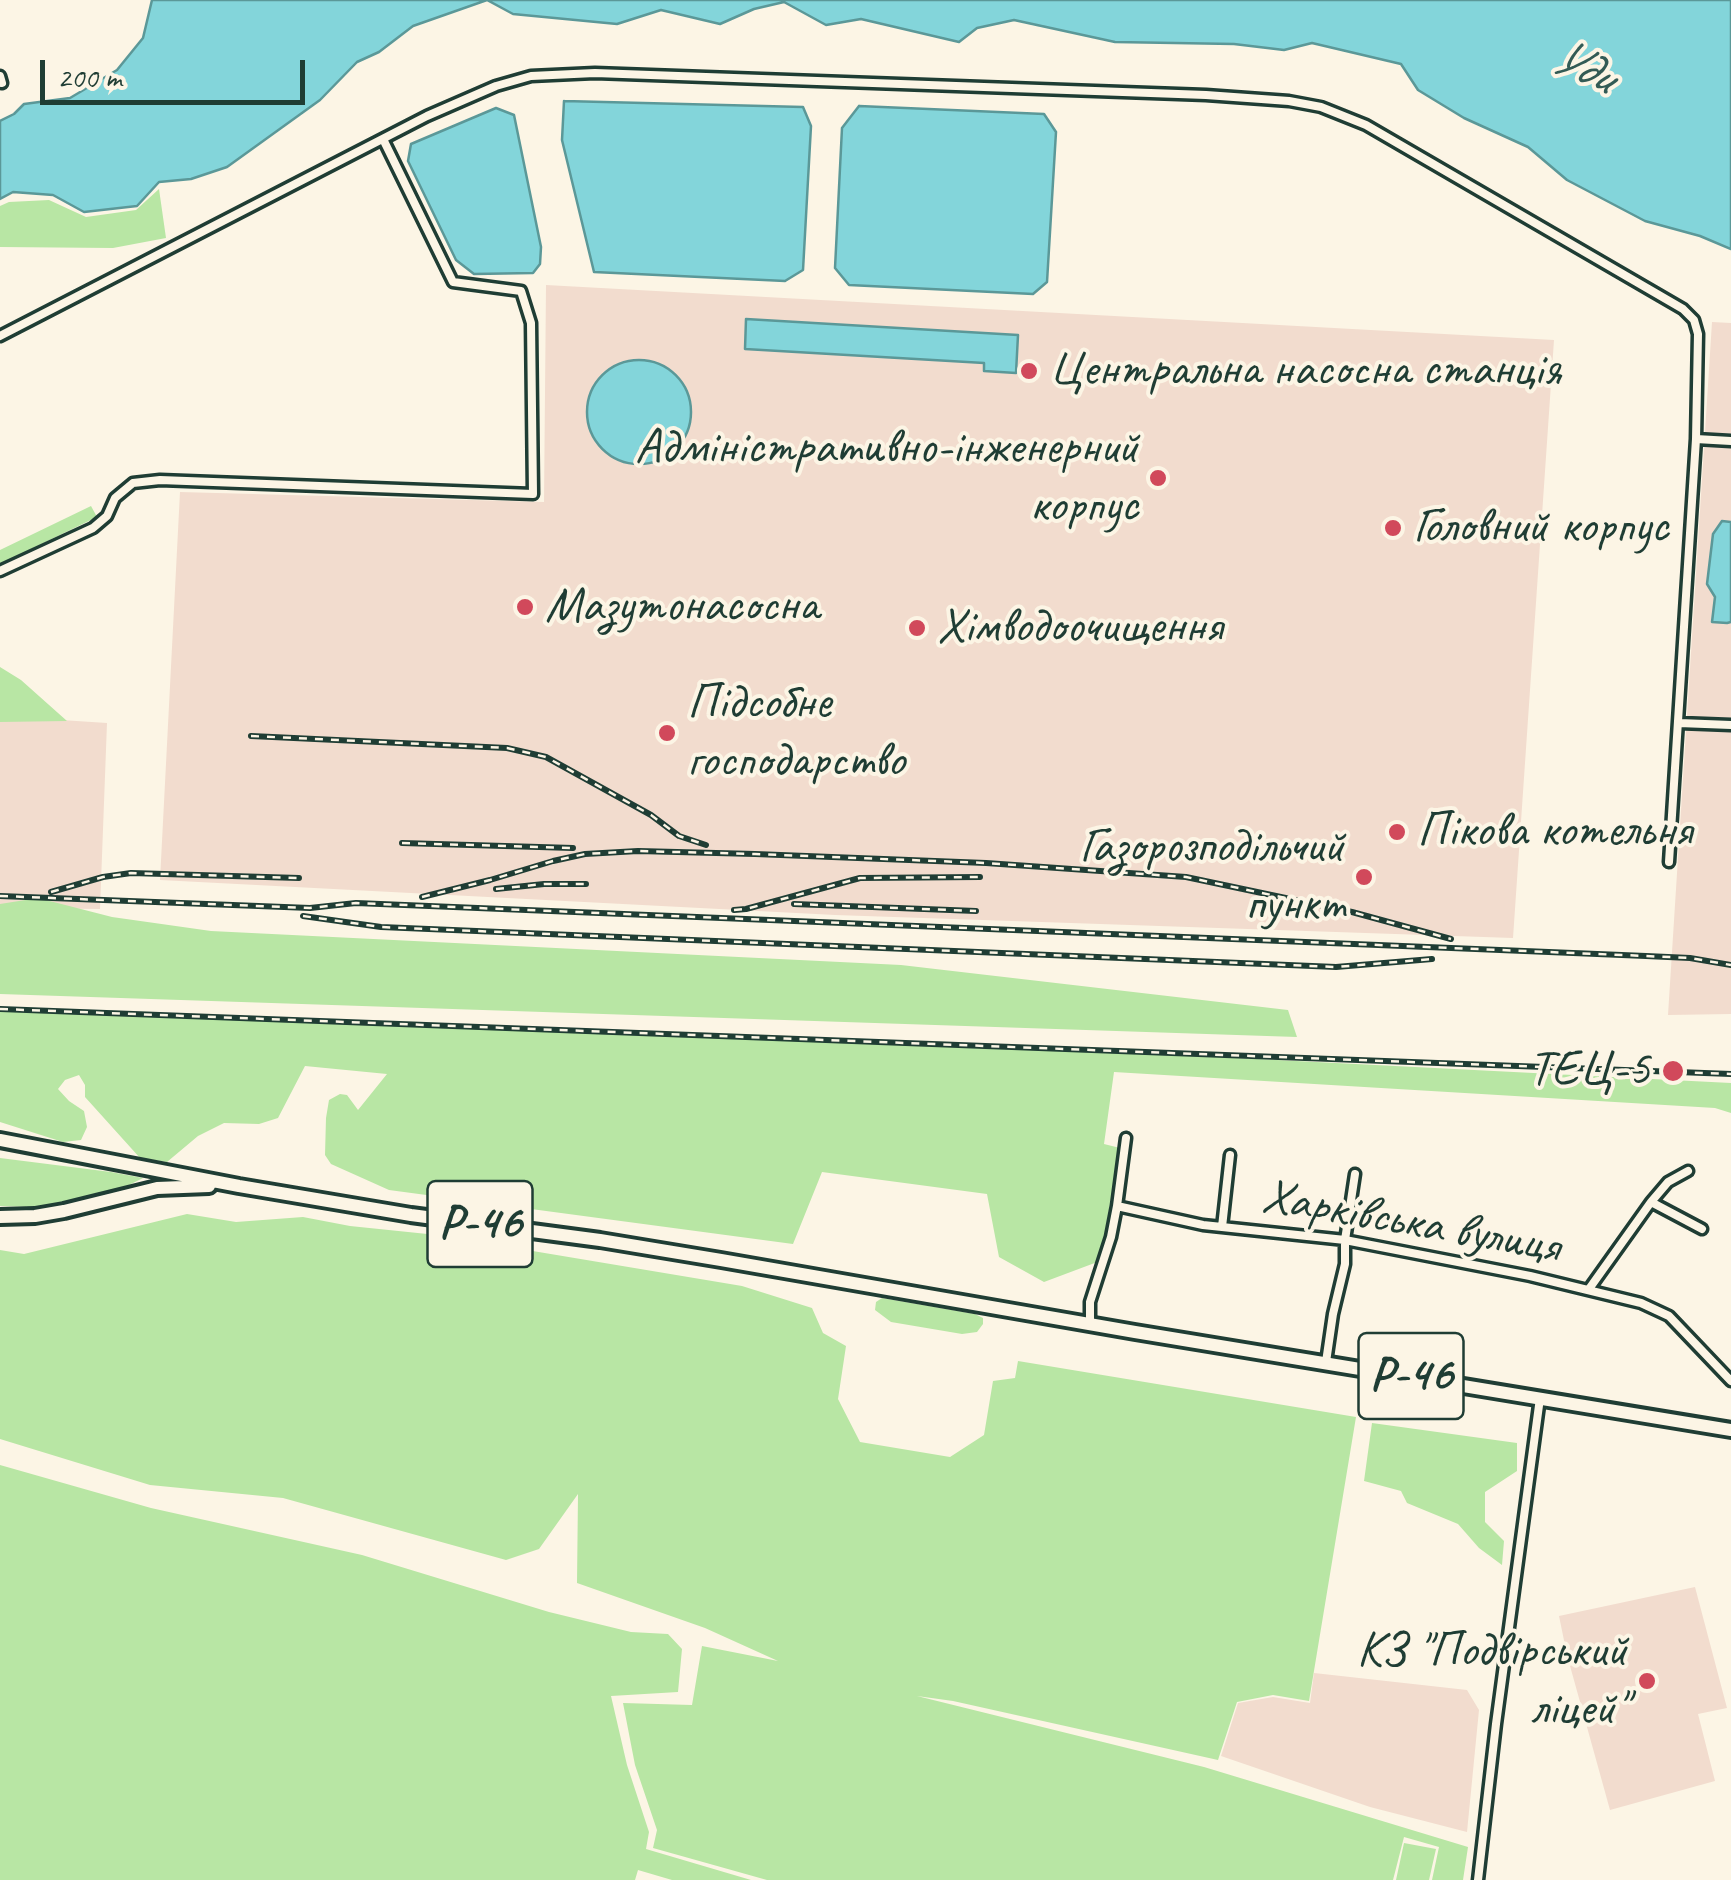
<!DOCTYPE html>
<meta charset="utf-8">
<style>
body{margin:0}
#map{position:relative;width:1731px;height:1880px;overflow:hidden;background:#fcf5e5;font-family:Caveat,sans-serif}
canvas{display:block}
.scale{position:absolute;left:40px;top:60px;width:265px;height:45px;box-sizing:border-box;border:5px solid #1f3d34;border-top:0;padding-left:12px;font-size:30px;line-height:35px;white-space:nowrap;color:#1f3d34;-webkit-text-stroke:8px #fcf5e5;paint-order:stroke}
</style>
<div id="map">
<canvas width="1731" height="1880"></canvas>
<div class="scale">200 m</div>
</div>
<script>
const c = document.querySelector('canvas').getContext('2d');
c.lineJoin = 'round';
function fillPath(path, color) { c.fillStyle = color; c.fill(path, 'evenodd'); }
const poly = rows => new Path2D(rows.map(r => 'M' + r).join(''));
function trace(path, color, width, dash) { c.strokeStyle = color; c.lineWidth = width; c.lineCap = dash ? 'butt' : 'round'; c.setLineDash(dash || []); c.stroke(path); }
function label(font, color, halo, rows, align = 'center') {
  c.font = font + ' Caveat,sans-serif'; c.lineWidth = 8; c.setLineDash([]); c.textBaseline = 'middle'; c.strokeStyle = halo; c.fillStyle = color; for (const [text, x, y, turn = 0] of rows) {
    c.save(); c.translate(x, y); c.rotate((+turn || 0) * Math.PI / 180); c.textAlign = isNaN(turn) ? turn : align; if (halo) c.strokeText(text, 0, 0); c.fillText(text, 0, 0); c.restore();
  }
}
const built = poly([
 [546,285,1554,340,1513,938,835,915,160,880,180,492,544,502],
 [1712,322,1731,323,1731,1014,1668,1015],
 [0,716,107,723,100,909,0,908],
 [1695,1587,1727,1708,1698,1714,1715,1781,1610,1810,1567,1655,1559,1616],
 [1314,1673,1467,1690,1479,1710,1467,1832,1370,1807,1221,1756,1238,1703,1273,1697,1310,1703]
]);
const green = poly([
 [159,189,166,238,113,248,0,247,0,206,9,202,49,200,86,217,136,210],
 [91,506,97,517,0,564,0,550],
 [0,667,21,680,67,721,0,722],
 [38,898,112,917,211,931,901,965,1288,1010,1297,1037,0,994,0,904],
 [0,1009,1020,1047,1731,1083,1731,1113,1715,1108,1114,1072,1104,1144,1120,1148,1100,1261,1044,1282,999,1257,987,1194,822,1172,793,1244,389,1190,331,1164,325,1155,326,1118,329,1100,340,1094,347,1095,358,1110,387,1074,305,1066,278,1118,259,1124,224,1123,198,1136,167,1162,140,1158,85,1097,85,1085,79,1075,65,1080,58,1089,69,1101,84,1111,87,1127,81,1140,63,1142,0,1122],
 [0,1158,111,1172,143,1178,129,1185,61,1208,0,1206],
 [187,1214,236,1222,303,1217,350,1226,437,1235,742,1286,812,1308,823,1333,846,1346,838,1399,860,1442,950,1457,984,1435,993,1381,1015,1378,1018,1361,1356,1417,1309,1701,1273,1695,1237,1702,1218,1760,953,1701,917,1696,1204,1767,1468,1847,1463,1880,1432,1880,1439,1847,1404,1837,1393,1880,767,1880,653,1848,657,1830,635,1765,623,1703,692,1705,702,1646,778,1661,705,1628,577,1583,578,1494,539,1549,506,1560,283,1498,150,1485,0,1439,0,1250,24,1254],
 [882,1298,975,1314,983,1318,983,1324,977,1332,962,1334,891,1322,875,1310,876,1302],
 [1372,1423,1517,1443,1517,1471,1485,1492,1485,1522,1504,1541,1502,1565,1479,1548,1458,1524,1407,1503,1401,1491,1364,1481],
 [0,1465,151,1508,362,1555,549,1612,631,1632,668,1634,682,1649,678,1692,611,1696,627,1765,649,1832,646,1849,751,1880,672,1880,638,1870,635,1880,0,1880],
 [1404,1843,1436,1849,1429,1880,1396,1880]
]);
const water = poly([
 [152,0,1731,0,1731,249,1700,236,1645,221,1567,180,1528,147,1464,118,1418,90,1401,64,1312,43,1284,50,1234,44,1115,42,1014,20,977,28,959,42,861,19,826,25,784,2,754,9,720,24,661,10,617,24,513,14,487,0,413,26,379,52,357,62,320,100,227,167,191,179,159,182,137,206,84,212,53,195,13,192,0,199,0,121,14,114,24,104,70,98,117,70,143,38,152,0],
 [564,101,803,107,811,126,803,270,785,281,594,272,562,140,564,101],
 [859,106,1044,114,1056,132,1047,282,1033,294,849,285,835,268,842,128,859,106],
 [496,108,514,115,541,247,540,264,533,273,474,274,456,260,408,161,411,144,496,108],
 [746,319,1018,335,1016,373,984,371,984,363,745,349,746,319],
 '587 412a52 52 0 1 1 104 0a52 52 0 1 1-104 0Z',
 [1722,521,1731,522,1731,622,1727,623,1712,622,1715,597,1707,584,1713,534,1722,521]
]);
const street = poly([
 [0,76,2,83],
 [0,336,427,116,496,86,531,76,595,73,1206,95,1289,101,1321,107,1366,125,1683,309,1694,320,1698,334,1696,439,1669,862],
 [1696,439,1731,441],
 [0,571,93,528,107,516,115,498,133,483,160,480,533,494,531,323,521,291,453,282,383,139],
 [1679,723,1731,725],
 [1126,1138,1117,1206,1203,1225,1345,1240,1530,1276,1641,1303,1669,1316,1731,1381],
 [1688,1171,1668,1182,1651,1202,1702,1229],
 [1222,1227,1230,1155],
 [1589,1289,1651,1202],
 [1090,1325,1090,1302,1111,1237,1117,1206],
 [1326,1362,1333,1314,1345,1264,1345,1240,1355,1174],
 [1478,1880,1496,1724,1540,1398]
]);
const primary = poly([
 [0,1140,239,1186,411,1215,600,1240,721,1260,1135,1332,1731,1430],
 [0,1217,35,1216,64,1211,157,1188,209,1186]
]);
const rail = poly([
 [251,736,507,748,546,757,651,815,679,836,706,845],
 [402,843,573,848],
 [496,889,544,884,586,884],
 [51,892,103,877,131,873,299,878],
 [0,896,310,908,356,903,1646,956,1690,958,1731,965],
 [422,897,490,880,553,861,585,854,638,851,755,854,986,863,1186,877,1352,912,1451,939],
 [794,904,976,911],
 [734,910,746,909,860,878,980,877],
 [303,916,381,927,1336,967,1432,959],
 [0,1009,1731,1074]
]);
const markers = [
 [1029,371,10,"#d1495b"],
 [1158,478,10,"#d1495b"],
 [1393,528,10,"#d1495b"],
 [525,607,10,"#d1495b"],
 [917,628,10,"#d1495b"],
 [667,733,10,"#d1495b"],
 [1397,832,10,"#d1495b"],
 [1364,877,10,"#d1495b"],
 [1673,1071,12,"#d1495b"],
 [1647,1681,10,"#d1495b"]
];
const shields = [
 [480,1224,105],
 [1411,1376,105]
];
const shieldNames = [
 ["Р-46",480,1224],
 ["Р-46",1411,1376]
];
const poiNames = [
 ["Центральна насосна станція",1049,371],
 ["Адміністративно-інженерний",1138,449,"right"],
 ["корпус",1138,507,"right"],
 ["Головний корпус",1413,528],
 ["Мазутонасосна",545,607],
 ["Хімводоочищення",937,628],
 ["Підсобне",687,704],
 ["господарство",687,762],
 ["Пікова котельня",1417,832],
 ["Газорозподільчий",1344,848,"right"],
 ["пункт",1344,906,"right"],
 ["ТЕЦ-5",1650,1071,"right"],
 ["КЗ \"Подвірський",1627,1652,"right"],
 ["ліцей\"",1627,1710,"right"]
];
const streetNames = [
 ["Харківська вулиця",1411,1223,10]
];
const waterNames = [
 ["Уди",1582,68,24]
];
fillPath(built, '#f2dcce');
fillPath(green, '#b8e6a4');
fillPath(water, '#83d5da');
trace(water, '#5b9898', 2.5);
trace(street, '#1f3d34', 15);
trace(primary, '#1f3d34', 20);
trace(street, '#fcf5e5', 8);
trace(primary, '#fcf5e5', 12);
trace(rail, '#1f3d34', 6);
trace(rail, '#fcf5e5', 2.5, [8]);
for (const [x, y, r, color] of markers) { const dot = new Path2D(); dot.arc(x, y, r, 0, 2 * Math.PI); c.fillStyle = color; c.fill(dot); trace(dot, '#fcf5e5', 4); }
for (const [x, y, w] of shields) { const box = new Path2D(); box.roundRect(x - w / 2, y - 43, w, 86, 8); c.fillStyle = '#fcf5e5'; c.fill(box); trace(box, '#1f3d34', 2.5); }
label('bold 48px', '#1f3d34', null, shieldNames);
label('50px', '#1f3d34', '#fcf5e5', poiNames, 'left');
label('50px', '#1f3d34', '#fcf5e5', streetNames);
label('italic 52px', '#335b55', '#fcf5e5', waterNames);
</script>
